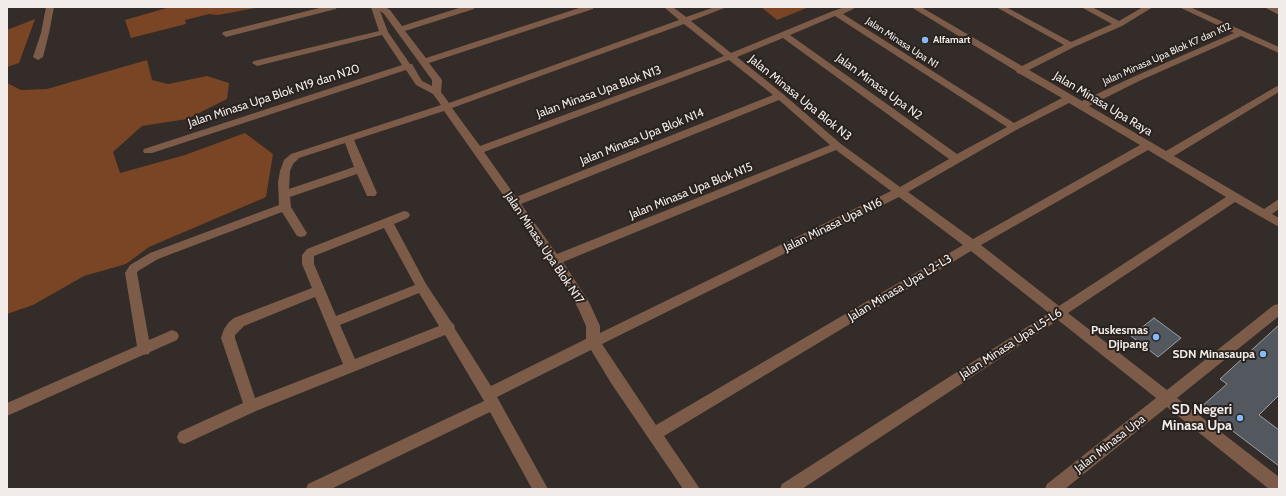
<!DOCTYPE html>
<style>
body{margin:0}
#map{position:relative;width:1286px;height:496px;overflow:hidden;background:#332c28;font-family:Cabin,sans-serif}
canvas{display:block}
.frame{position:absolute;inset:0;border:8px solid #f1ece9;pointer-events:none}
</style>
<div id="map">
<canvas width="1286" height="496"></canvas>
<div class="frame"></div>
</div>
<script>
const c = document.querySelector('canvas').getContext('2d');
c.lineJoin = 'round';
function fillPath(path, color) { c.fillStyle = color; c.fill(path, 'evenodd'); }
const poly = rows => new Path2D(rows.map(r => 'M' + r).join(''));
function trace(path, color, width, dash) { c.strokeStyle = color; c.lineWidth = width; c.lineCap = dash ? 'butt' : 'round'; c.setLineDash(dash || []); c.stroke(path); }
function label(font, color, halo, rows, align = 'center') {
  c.font = font + ' Cabin,sans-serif'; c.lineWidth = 4; c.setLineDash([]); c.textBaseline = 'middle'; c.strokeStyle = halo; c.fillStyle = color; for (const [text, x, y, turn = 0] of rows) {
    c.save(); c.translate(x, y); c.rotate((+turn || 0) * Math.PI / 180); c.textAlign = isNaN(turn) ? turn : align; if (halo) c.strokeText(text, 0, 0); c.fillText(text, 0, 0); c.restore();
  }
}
const green = poly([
 [170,7,261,7,218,15,209,14,185,20,186,24,131,38,125,20],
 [761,7,809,7,777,20],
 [35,19,19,63,7,67,7,30],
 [147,60,152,80,168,84,207,76,229,83,227,99,187,119,142,126,113,152,120,173,185,155,245,133,273,154,266,197,149,247,126,264,84,276,33,305,7,314,7,83,21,90,47,89]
]);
const building = poly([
 [1154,318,1181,338,1158,357,1131,336,1154,318],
 [1279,325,1279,395,1259,415,1279,430,1279,466,1201,407,1227,384,1220,379,1279,325]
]);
const minor = poly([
 [46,7,54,7,49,33,43,57,38,60,33,57,41,33,46,7],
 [323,7,337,7,336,9,226,37,222,34,223,32,323,7],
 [371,7,385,7,390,10,402,26,462,7,475,7,474,9,405,31,426,58,582,7,594,7,593,9,429,63,442,80,441,92,449,103,679,20,664,7,673,7,686,17,715,7,727,7,691,21,731,53,833,11,845,7,857,7,843,14,1014,123,1062,98,1020,74,1017,73,1016,71,911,7,921,7,1022,66,1064,45,996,7,1006,7,1071,42,1112,24,1081,7,1092,7,1119,21,1143,7,1153,7,1122,26,1074,47,1029,70,1082,101,1133,77,1234,33,1179,7,1190,7,1279,47,1279,53,1241,36,1139,81,1089,106,1166,151,1279,85,1279,92,1174,156,1264,209,1279,199,1279,209,1272,214,1279,218,1279,227,1235,202,1068,313,1167,390,1274,305,1279,304,1279,316,1177,398,1279,477,1279,489,1269,489,1167,407,1065,489,1045,489,1047,484,1156,398,1058,320,802,489,780,489,782,484,1049,313,971,251,664,436,700,489,683,489,611,383,591,350,497,397,548,489,532,489,490,412,331,489,306,489,308,484,484,401,445,335,256,411,189,442,184,444,179,442,177,437,179,432,243,403,221,338,224,329,229,322,234,318,312,288,302,264,302,255,307,249,404,211,408,212,410,215,408,218,394,224,426,284,452,323,454,324,455,329,491,386,586,339,586,326,578,308,551,263,444,111,354,140,377,193,375,196,367,196,357,174,290,197,291,207,307,233,305,236,301,237,297,236,282,212,158,259,138,271,137,273,149,340,172,330,177,332,179,336,177,340,150,352,149,354,143,355,7,416,7,403,137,346,125,273,130,265,150,253,279,205,278,182,280,171,284,160,291,154,441,105,433,94,416,85,406,70,152,153,144,153,143,151,144,149,402,65,382,35,257,66,252,63,254,61,379,31,371,7],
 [380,11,384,14,432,80,432,86,422,81,412,64,410,64,388,32,380,11],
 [835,16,1007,127,957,154,790,35,835,16],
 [684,24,724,56,480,146,452,108,684,24],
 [783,38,949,159,900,187,841,144,783,94,737,57,783,38],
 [729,60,773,95,516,197,484,152,729,60],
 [779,100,830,145,557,254,521,204,779,100],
 [1069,103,1140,145,973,239,908,192,1018,129,1069,103],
 [345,143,354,167,289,189,290,171,293,164,299,158,345,143],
 [836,150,891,191,600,333,600,326,589,302,563,262,836,150],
 [1148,150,1226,197,1059,306,981,245,1148,150],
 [899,197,963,245,656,425,602,344,899,197],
 [384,228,415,285,336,316,314,264,314,256,384,228],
 [419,293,439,326,355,359,340,325,419,293],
 [315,297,343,364,255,398,235,338,235,335,244,326,315,297],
 [1264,7,1275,7,1279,9,1279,15,1264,7]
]);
const markers = [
 [925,40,4,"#86bbfb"],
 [1156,337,4,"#86bbfb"],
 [1263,354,4,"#86bbfb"],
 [1240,418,4,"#86bbfb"]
];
const farPoinames = [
 ["Alfamart",933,40]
];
const farStreetnames = [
 ["Jalan Minasa Upa N1",902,43,33],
 ["Jalan Minasa Upa Blok K7 dan K12",1167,54,-24]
];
const streetNames = [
 ["Jalan Minasa Upa N2",879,87,36],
 ["Jalan Minasa Upa Blok N13",599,92,-20],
 ["Jalan Minasa Upa Blok N19 dan N20",274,96,-18],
 ["Jalan Minasa Upa Blok N3",800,98,39],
 ["Jalan Minasa Upa Raya",1103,104,31],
 ["Jalan Minasa Upa Blok N14",642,137,-22],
 ["Jalan Minasa Upa Blok N15",691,191,-22],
 ["Jalan Minasa Upa N16",833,225,-26],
 ["Jalan Minasa Upa Blok N17",544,248,56],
 ["Jalan Minasa Upa L2-L3",900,288,-31],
 ["Jalan Minasa Upa L5-L6",1011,344,-33],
 ["Jalan Minasa Upa",1110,444,-38]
];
const poiNames = [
 ["Puskesmas",1148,330],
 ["Djipang",1148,344],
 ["SDN Minasaupa",1255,354]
];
const nearPoinames = [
 ["SD Negeri",1232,410],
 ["Minasa Upa",1232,426]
];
fillPath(green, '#794524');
fillPath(building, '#53585f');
trace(building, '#9aa0a7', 1);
fillPath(minor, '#7c5c49');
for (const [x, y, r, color] of markers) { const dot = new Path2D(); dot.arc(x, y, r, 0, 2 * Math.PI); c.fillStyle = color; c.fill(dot); trace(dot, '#29221e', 1.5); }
label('bold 10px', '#f1ece9', '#29221e', farPoinames, 'left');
label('10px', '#f1ece9', '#29221e', farStreetnames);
label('12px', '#f1ece9', '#29221e', streetNames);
label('bold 12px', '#f1ece9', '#29221e', poiNames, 'right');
label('bold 14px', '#f1ece9', '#29221e', nearPoinames, 'right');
</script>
